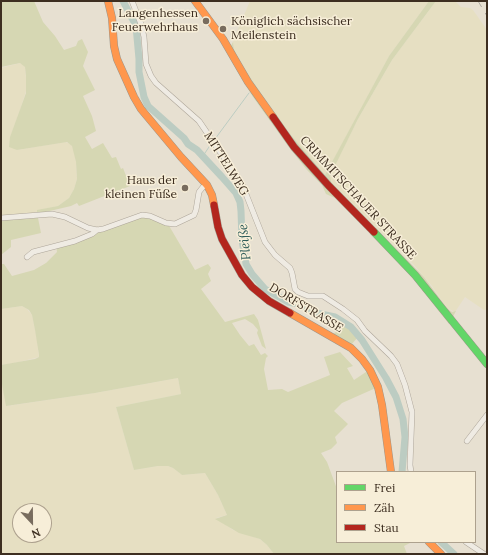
<!DOCTYPE html>
<meta charset="utf-8">
<style>
body{margin:0}
#map{position:relative;width:488px;height:555px;overflow:hidden;background:#e7e0d1;font-family:Lora,serif}
canvas{display:block}
.frame{position:absolute;inset:0;border:2px solid #3d2e20;pointer-events:none}
.legend{position:absolute;left:336px;top:471px;width:140px;height:72px;box-sizing:border-box;background:#f7eed8;border:1px solid #ada18e;margin:0;padding:5px 7px;list-style:none;font-size:12px;color:#3d2e20}
.legend li{display:flex;align-items:center;gap:8px;height:20px}
.legend b{width:20px;border:1px solid #ada18e}
.north{position:absolute;left:12px;top:503px;width:40px;height:40px;box-sizing:border-box;background:#f7eed8;border:1px solid #ada18e;border-radius:50%;rotate:158deg;font-size:11px;font-weight:700;line-height:16px;text-align:center;color:#3d2e20}
.north::after{content:'';display:block;margin:auto;width:14px;height:18px;background:#786c5e;clip-path:polygon(50% 0,100% 100%,50% 72%,0 100%)}
</style>
<div id="map">
<canvas width="488" height="555"></canvas>
<div class="frame"></div>
<ul class="legend">
<li><b style="height:5px;background:#63d668"></b>Frei</li>
<li><b style="height:5px;background:#ff974d"></b>Zäh</li>
<li><b style="height:5px;background:#b3261e"></b>Stau</li>
</ul>
<div class="north">N</div>
</div>
<script>
const c = document.querySelector('canvas').getContext('2d');
c.lineJoin = 'round';
function fillPath(path, color) { c.fillStyle = color; c.fill(path, 'evenodd'); }
const poly = rows => new Path2D(rows.map(r => 'M' + r).join(''));
function trace(path, color, width, dash) { c.strokeStyle = color; c.lineWidth = width; c.lineCap = dash ? 'butt' : 'round'; c.setLineDash(dash || []); c.stroke(path); }
function label(font, color, halo, rows, align = 'center') {
  c.font = font + ' Lora,serif'; c.lineWidth = 3; c.setLineDash([]); c.textBaseline = 'middle'; c.strokeStyle = halo; c.fillStyle = color; for (const [text, x, y, turn = 0] of rows) {
    c.save(); c.translate(x, y); c.rotate((+turn || 0) * Math.PI / 180); c.textAlign = isNaN(turn) ? turn : align; if (halo) c.strokeText(text, 0, 0); c.fillText(text, 0, 0); c.restore();
  }
}
const farmland = poly([
 [250,1,429,1,389,56,326,174,323,174,285,128,248,75,234,50,233,42,235,36],
 [436,1,455,1,461,7,470,8,473,10,487,30,487,309,484,310,465,297,455,312,447,308,432,286,414,265,331,182,330,179,331,173,358,119,392,60],
 [20,63,23,64,25,67,27,88,21,107,10,138,17,150,65,142,71,144,74,150,76,162,77,179,74,189,69,198,58,206,37,211,37,212,33,213,1,216,1,68],
 [22,306,27,309,32,315,37,339,39,357,15,363,1,365,1,309],
 [178,378,181,394,116,407,134,470,158,466,168,466,173,468,182,475,205,473,218,495,227,515,216,518,233,530,260,539,267,545,274,554,1,554,1,379,7,406,95,393],
 [20,511,44,511,44,535,20,535]
]);
const green = poly([
 [1,1,34,1,43,22,55,36,64,50,76,46,78,41,82,39,88,52,83,66,95,90,83,96,92,116,96,131,85,137,92,149,103,143,112,158,116,157,121,169,123,168,130,186,79,206,77,203,71,206,37,214,37,210,58,206,69,198,74,189,77,179,76,162,72,146,67,142,17,150,9,147,10,137,26,93,26,76,25,67,20,63,1,67],
 [429,1,436,1,392,60,358,119,330,176,331,182,424,277,447,308,452,312,456,311,449,324,408,272,335,198,326,194,322,185,307,170,288,146,253,97,240,76,227,53,233,42,234,50,243,67,260,92,285,128,325,175,389,56],
 [142,216,168,224,195,270,208,264,211,268,208,274,211,281,201,289,225,322,254,314,258,320,266,349,262,346,257,333,258,330,253,324,245,319,232,323,240,335,249,346,254,344,261,355,265,353,268,356,266,358,264,369,268,390,282,389,288,392,330,375,324,357,340,352,353,366,347,368,354,380,369,370,378,387,342,403,334,411,348,424,335,437,337,443,331,449,321,453,327,462,337,489,337,542,412,542,404,546,407,554,274,554,267,545,260,539,239,533,215,519,227,515,218,495,205,473,182,475,173,468,168,466,158,466,134,470,116,407,181,394,178,378,95,393,6,406,1,379,1,365,35,359,39,357,39,355,35,330,32,315,29,310,22,306,1,309,1,264,4,264,12,276,34,270,46,263,57,252,56,246],
 [38,218,41,233,11,240,11,247,1,255,1,220],
 [344,326,349,329,358,337,351,345,333,334]
]);
const stream = poly([
 [215,139,249,93],
 [203,156,211,144]
]);
const river = poly([
 [123,1,136,26,139,59,139,72,144,97,148,106,184,138,188,144,197,150,222,177,236,193,240,202,241,211,242,240,246,264,252,274,265,289,288,302,299,304,316,313,335,317,351,327,362,340,386,378,396,397,403,419,405,437,402,472],
 [441,542,454,554]
]);
const street = poly([
 [132,1,141,24,144,37,146,64,151,76,156,83,199,121,242,184,265,242,275,255,290,268,292,273,295,289,298,292,308,296,323,296,343,309,357,320,365,331,391,356,397,364,405,385,412,412,410,465,411,472],
 [1,218,52,214,65,217,88,228,97,230,103,229,142,215,150,216,166,223,175,224,194,215,196,210,199,192,203,187,207,185],
 [27,257,33,252,75,241,92,234,97,230],
 [467,441,487,415],
 [466,542,484,554]
]);
const fast = poly([
 [374,232,415,275,487,364]
]);
const slow = poly([
 [108,1,112,18,114,46,117,59,134,97,141,109,181,157,207,185,212,195,214,205],
 [195,1,223,39,248,82,273,117],
 [290,313,351,348,362,359,370,370,378,387,382,405,391,472],
 [429,542,441,554]
]);
const jam = poly([
 [273,117,294,147,328,185,374,232],
 [214,205,218,227,222,239,242,275,252,287,269,301,290,313]
]);
const rail = poly([
 [478,1,487,16]
]);
const markers = [
 [206,21,4,"#786c5e"],
 [223,29,4,"#786c5e"],
 [185,188,4,"#786c5e"]
];
const poiNames = [
 ["Langenhessen",198,14],
 ["Feuerwehrhaus",198,28],
 ["Königlich sächsischer",231,22,"left"],
 ["Meilenstein",231,36,"left"],
 ["Haus der",177,181],
 ["kleinen Füße",177,195]
];
const streetNames = [
 ["MITTELWEG",226,164,58],
 ["CRIMMITSCHAUER STRASSE",358,198,47],
 ["DORFSTRASSE",306,308,31]
];
const waterNames = [
 ["Pleiße",245,242,-96]
];
fillPath(farmland, '#e6dfc2');
fillPath(green, '#d6d7b3');
trace(stream, '#bcccc2', 1);
trace(river, '#bcccc2', 7);
trace(street, '#ada599', 6);
trace(fast, '#9c958a', 8);
trace(slow, '#9c958a', 8);
trace(jam, '#9c958a', 8);
trace(street, '#efebe3', 5);
trace(fast, '#63d668', 7);
trace(slow, '#ff974d', 7);
trace(jam, '#b3261e', 7);
trace(rail, '#afaaa2', 1, [7, 7]);
for (const [x, y, r, color] of markers) { const dot = new Path2D(); dot.arc(x, y, r, 0, 2 * Math.PI); c.fillStyle = color; c.fill(dot); trace(dot, '#f7eed8', 1.5); }
label('12px', '#3d2e20', '#f7eed8', poiNames, 'right');
label('12px', '#3d2e20', '#f7eed8', streetNames);
label('italic 13px', '#2f5d5a', '#f7eed8', waterNames);
</script>
